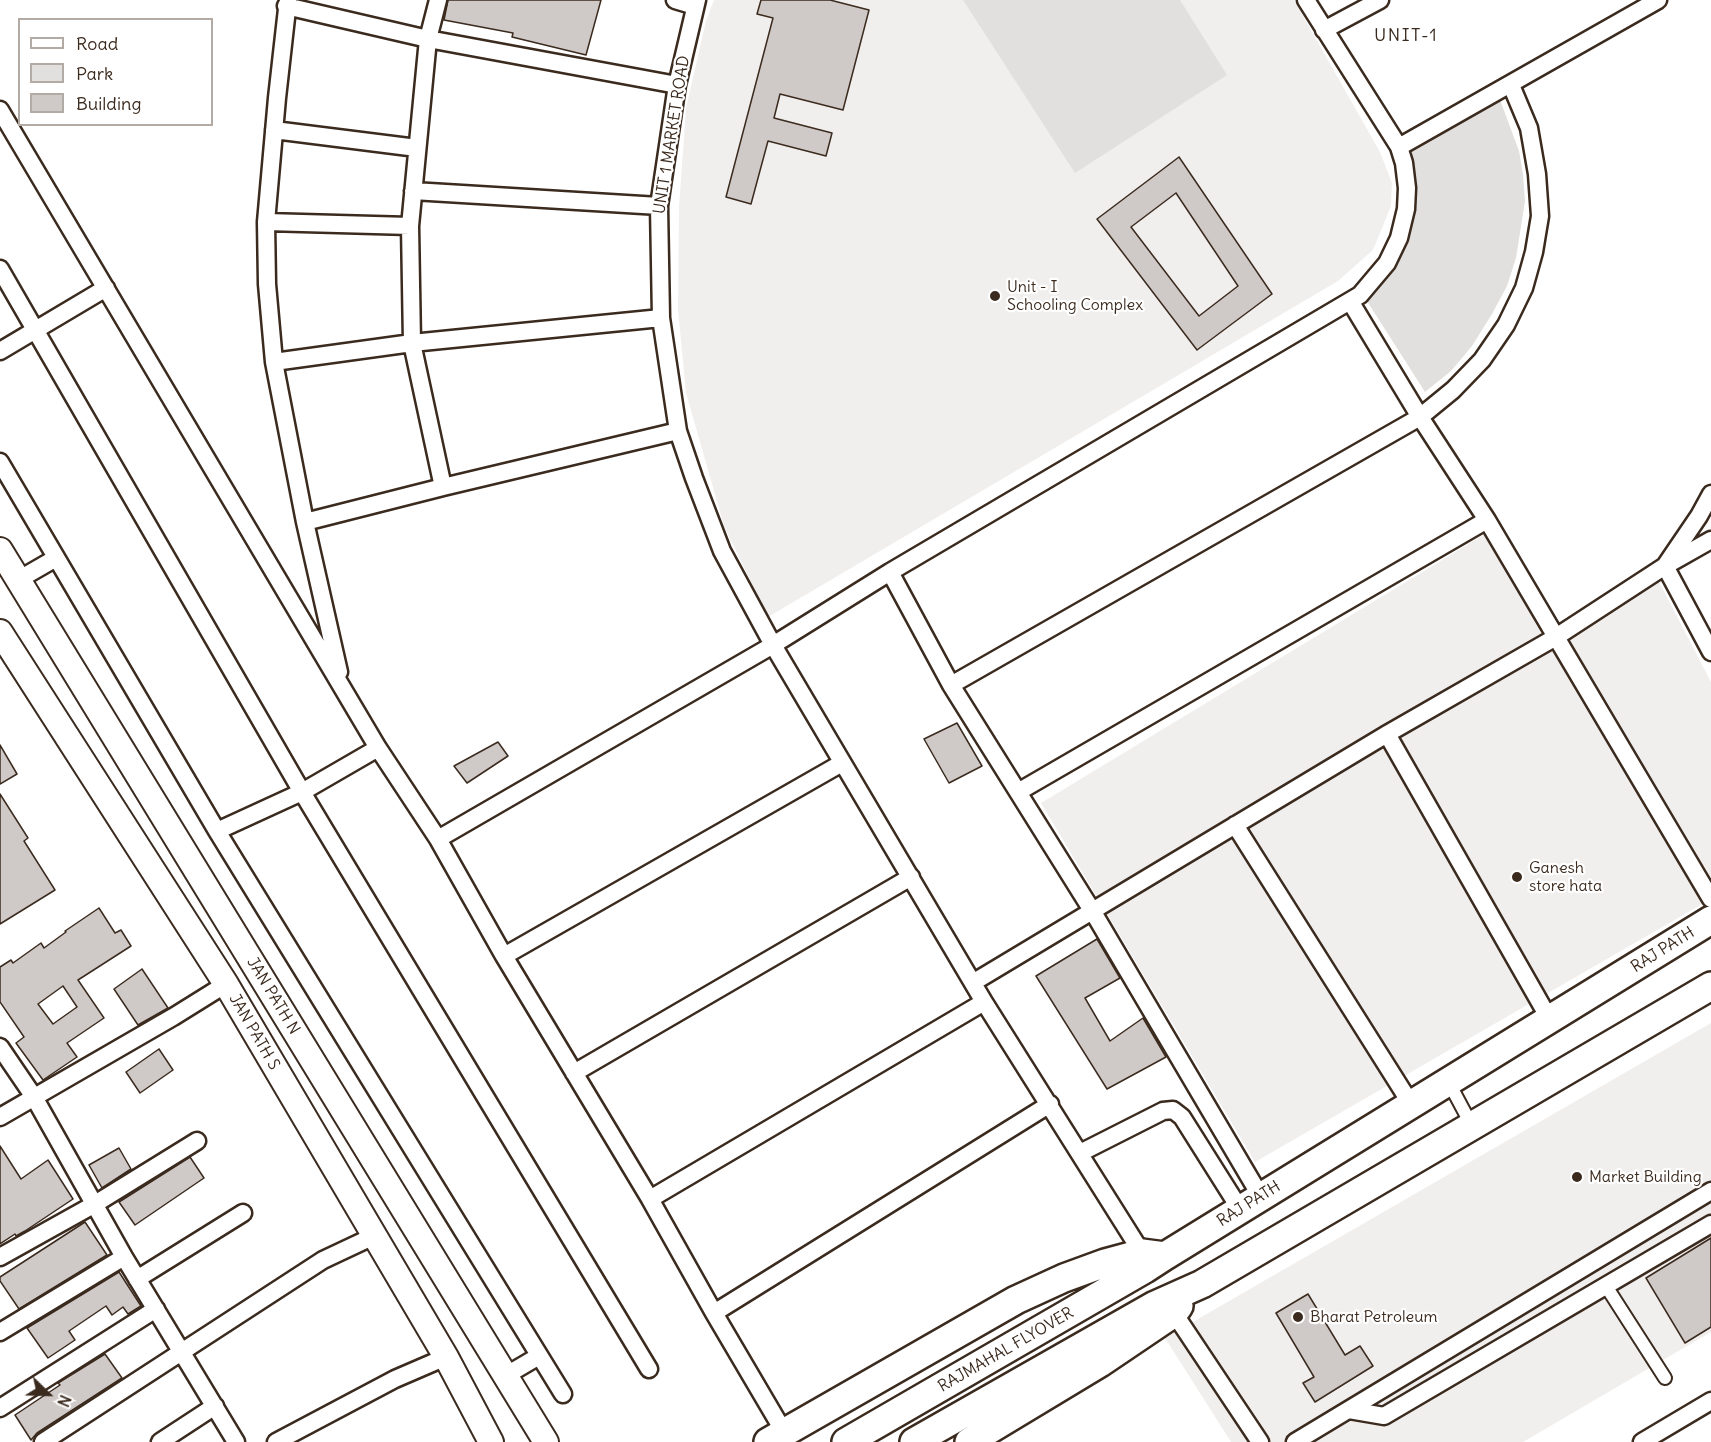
<!DOCTYPE html>
<style>
body{margin:0}
#map{position:relative;width:1711px;height:1442px;overflow:hidden;background:#fff;font-family:Delius,sans-serif}
canvas{display:block}
.legend{position:absolute;left:18px;top:18px;width:195px;height:108px;box-sizing:border-box;background:#fff;border:2px solid #b1aaa5;margin:0;padding:8px 10px;list-style:none;font-size:18px;color:#3b2a1e}
.legend li{display:flex;align-items:center;gap:12px;height:30px}
.legend b{width:30px;border:2px solid #b1aaa5}
.north{position:absolute;left:18px;top:1364px;width:60px;height:60px;-webkit-text-stroke:4px #fff;paint-order:stroke;rotate:113deg;font-size:16px;font-weight:700;line-height:24px;text-align:center;color:#3b2a1e}
.north::after{content:'';display:block;margin:auto;width:21px;height:27px;background:#3b2a1e;clip-path:polygon(50% 0,100% 100%,50% 72%,0 100%)}
</style>
<div id="map">
<canvas width="1711" height="1442"></canvas>
<ul class="legend">
<li><b style="height:8px;background:#fff"></b>Road</li>
<li><b style="height:16px;background:#e2e0de"></b>Park</li>
<li><b style="height:16px;background:#cfcac7"></b>Building</li>
</ul>
<div class="north">N</div>
</div>
<script>
const c = document.querySelector('canvas').getContext('2d');
c.lineJoin = 'round';
function fillPath(path, color) { c.fillStyle = color; c.fill(path, 'evenodd'); }
const poly = rows => new Path2D(rows.map(r => 'M' + r).join(''));
function trace(path, color, width, dash) { c.strokeStyle = color; c.lineWidth = width; c.lineCap = dash ? 'butt' : 'round'; c.setLineDash(dash || []); c.stroke(path); }
function label(font, color, halo, rows, align = 'center') {
  c.font = font + ' Delius,sans-serif'; c.lineWidth = 4.5; c.setLineDash([]); c.textBaseline = 'middle'; c.strokeStyle = halo; c.fillStyle = color; for (const [text, x, y, turn = 0] of rows) {
    c.save(); c.translate(x, y); c.rotate((+turn || 0) * Math.PI / 180); c.textAlign = isNaN(turn) ? turn : align; if (halo) c.strokeText(text, 0, 0); c.fillText(text, 0, 0); c.restore();
  }
}
const built = poly([
 [714,0,1294,0,1380,152,1392,183,1391,206,1373,250,1338,281,768,617,724,526,686,393,678,310,679,207,686,108,706,21],
 [1485,534,1547,643,1659,582,1711,682,1711,899,1255,1162,1041,803],
 [1711,1023,1711,1332,1523,1442,1231,1442,1165,1338]
]);
const green = poly([
 [963,0,1180,0,1227,75,1075,173],
 [1499,97,1519,151,1523,174,1525,201,1516,258,1507,286,1492,314,1472,346,1451,371,1425,392,1365,298,1384,279,1394,265,1405,249,1410,231,1414,208,1408,148]
]);
const building = poly([
 [448,0,601,0,586,55,512,37,513,33,444,20,448,0],
 [761,0,830,0,869,10,843,110,780,94,774,118,832,133,826,156,768,141,751,204,726,197,773,18,757,14,761,0],
 [1179,157,1272,294,1197,350,1097,219,1179,157],
 [1176,193,1238,286,1199,316,1131,227,1176,193],
 [957,723,982,766,949,783,924,739,957,723],
 [498,742,508,756,467,783,454,766,498,742],
 [0,745,17,774,0,784,0,745],
 [0,794,28,838,24,841,55,890,0,924,0,794],
 [99,908,115,933,121,930,131,946,78,980,104,1018,67,1043,77,1057,43,1080,16,1043,24,1037,0,1002,0,967,11,960,13,963,41,943,44,948,66,932,65,931,99,908],
 [63,986,77,1007,53,1024,38,1004,63,986],
 [1097,939,1120,978,1085,998,1110,1041,1143,1018,1166,1057,1107,1089,1036,976,1097,939],
 [142,969,168,1008,138,1025,114,989,142,969],
 [159,1049,173,1070,140,1093,126,1072,159,1049],
 [0,1146,21,1179,48,1160,73,1199,25,1231,16,1236,15,1234,0,1244,0,1146],
 [119,1148,131,1169,102,1188,89,1165,119,1148],
 [190,1157,204,1178,135,1225,119,1202,190,1157],
 [85,1222,107,1255,19,1309,0,1281,0,1277,85,1222],
 [1711,1238,1711,1327,1685,1343,1646,1278,1711,1238],
 [119,1272,141,1306,128,1314,123,1307,112,1315,106,1306,69,1331,75,1340,48,1358,27,1328,119,1272],
 [1308,1294,1345,1355,1360,1346,1373,1366,1315,1402,1303,1383,1314,1377,1276,1313,1308,1294],
 [105,1354,122,1378,37,1433,31,1440,15,1415,60,1385,58,1383,105,1354]
]);
const pedestrian = poly([
 [1448,1081,1472,1126],
 [1606,1286,1665,1378]
]);
const minor = poly([
 [288,0,277,98,266,222,267,284,274,362,305,522,339,672],
 [438,0,428,39,410,226,412,343,443,487,678,431],
 [675,0,695,6],
 [697,0,677,85,659,206,661,318,678,431,694,478,722,551,773,645,984,1002,1142,1253],
 [286,6,428,39,677,85],
 [1324,30,1380,0],
 [0,110,378,748,438,839,504,956,650,1199,714,1313,784,1432],
 [274,130,417,148],
 [1399,147,1658,0],
 [413,191,659,206],
 [266,222,410,226],
 [0,269,302,792,649,1369],
 [0,351,106,288],
 [274,362,412,343,661,318],
 [0,462,217,831,563,1394],
 [1711,494,1699,516,1665,566,1711,652],
 [305,522,443,487],
 [1711,540,1665,566,1556,637,1711,899],
 [890,572,951,685,1093,912,1261,1197],
 [18,580,56,558],
 [951,685,1420,417,1453,390,1482,360,1506,325,1524,288,1534,252,1540,216,1537,174,1529,128,1511,85],
 [1387,734,1550,1020],
 [1018,792,1487,520],
 [1235,825,1411,1104],
 [217,831,302,792,378,748],
 [438,839,773,645,890,572,1360,295,1387,263,1399,238,1406,209,1407,188,1404,163,1399,147,1306,0],
 [504,956,842,763],
 [974,982,1387,734,1556,637,1487,520,1420,417,1350,301],
 [0,1047,34,1097,124,1257,236,1442],
 [574,1073,911,877],
 [0,1117,173,1017,226,984],
 [1080,1153,1163,1111,1173,1110,1182,1117,1240,1209],
 [650,1199,984,1002],
 [0,1257,95,1204,197,1141],
 [137,1279,243,1213],
 [714,1313,1050,1104],
 [1174,1313,1260,1442],
 [0,1332,124,1257],
 [505,1376,539,1356],
 [0,1408,156,1309],
 [1349,1410,1384,1416,1711,1224],
 [43,1442,323,1260,374,1236],
 [160,1442,215,1406],
 [276,1442,395,1379,446,1357],
 [1295,1442,1711,1191],
 [1642,1442,1711,1401]
]);
const secondary = poly([
 [0,550,546,1442],
 [0,632,226,984,446,1357,491,1442]
]);
const primary = poly([
 [768,1442,1016,1300,1064,1278,1105,1263,1142,1253,1165,1256,1711,920],
 [846,1442,1145,1269,1165,1256],
 [914,1442,1155,1305,1202,1284,1711,986],
 [969,1442,1100,1363,1174,1313,1179,1306]
]);
const markers = [
 [995,296,6,"#3b2a1e"],
 [1517,877,6,"#3b2a1e"],
 [1577,1177,6,"#3b2a1e"],
 [1298,1317,6,"#3b2a1e"]
];
const streetNames = [
 ["UNIT 1 MARKET ROAD",672,135,-81],
 ["RAJ PATH",1663,950,-32],
 ["JAN PATH N",273,996,59],
 ["JAN PATH S",254,1032,60],
 ["RAJ PATH",1249,1204,-32],
 ["RAJMAHAL FLYOVER",1006,1350,-30]
];
const poiNames = [
 ["Unit - I",1007,287],
 ["Schooling Complex",1007,305],
 ["Ganesh",1529,868],
 ["store hata",1529,886],
 ["Market Building",1589,1177],
 ["Bharat Petroleum",1310,1317]
];
const neighbourhoodNames = [
 ["UNIT-1",1406,36]
];
fillPath(built, '#f1efee');
fillPath(green, '#e2e0de');
fillPath(building, '#cfcac7');
trace(building, '#3b2a1e', 1.5);
trace(pedestrian, '#3b2a1e', 16);
trace(minor, '#3b2a1e', 21);
trace(secondary, '#3b2a1e', 28);
trace(primary, '#3b2a1e', 32);
trace(pedestrian, '#fff', 12);
trace(minor, '#fff', 16);
trace(secondary, '#fff', 24);
trace(primary, '#fff', 27);
for (const [x, y, r, color] of markers) { const dot = new Path2D(); dot.arc(x, y, r, 0, 2 * Math.PI); c.fillStyle = color; c.fill(dot); trace(dot, '#fff', 2); }
label('16px', '#3b2a1e', '#fff', streetNames);
label('16px', '#3b2a1e', '#fff', poiNames, 'left');
c.letterSpacing = '1.5px';
label('18px', '#3b2a1e', '#fff', neighbourhoodNames);
c.letterSpacing = '0px';
</script>
